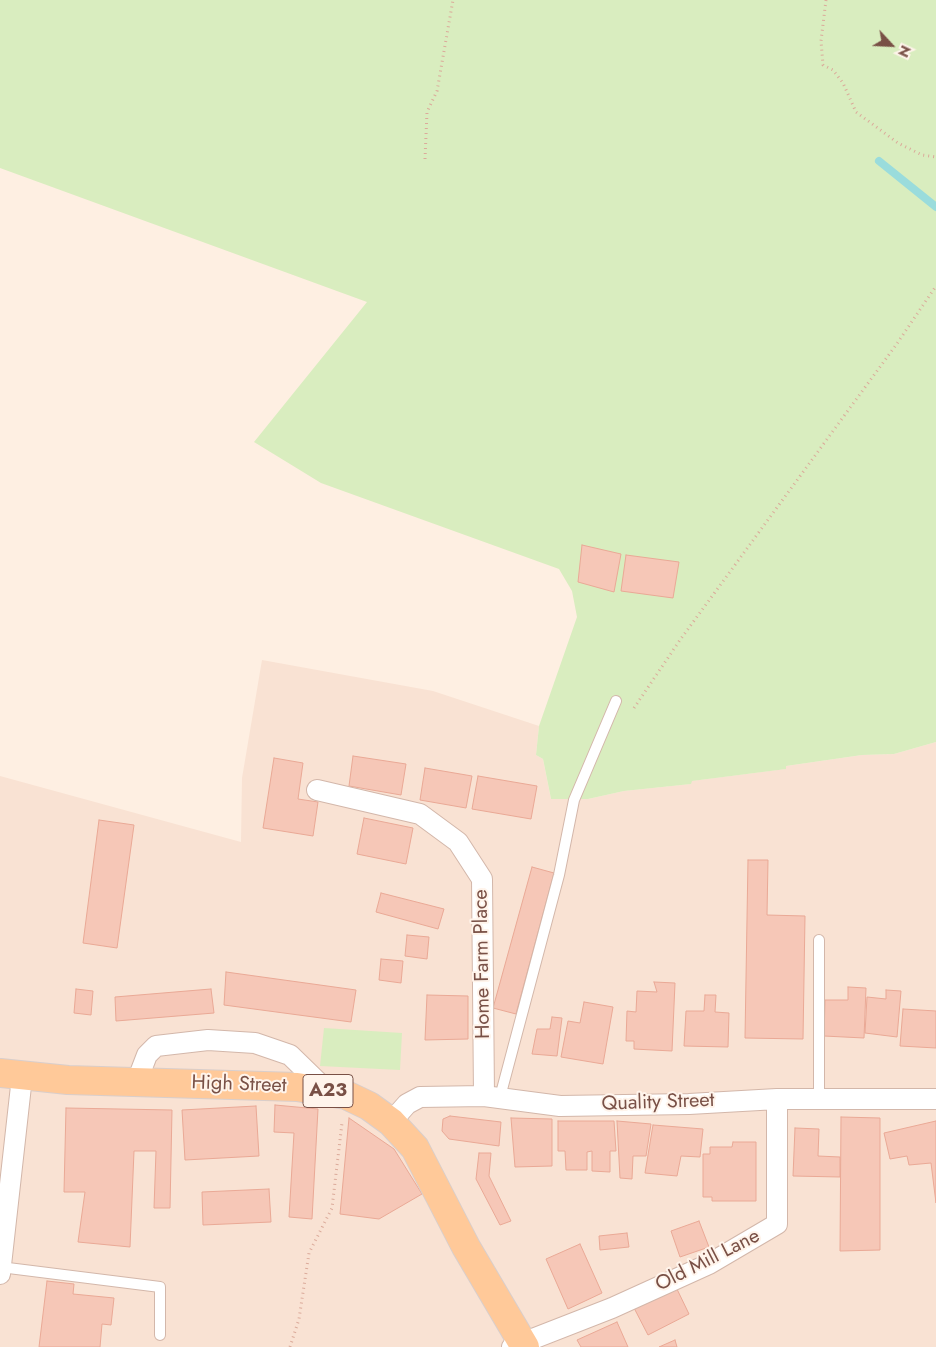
<!DOCTYPE html>
<style>
body{margin:0}
#map{position:relative;width:936px;height:1347px;overflow:hidden;background:#feefe2;font-family:Jost,sans-serif}
canvas{display:block}
.north{position:absolute;left:866px;top:20px;width:50px;height:50px;-webkit-text-stroke:4px #fff4eb;paint-order:stroke;rotate:115deg;font-size:14px;font-weight:700;line-height:20px;text-align:center;color:#795046}
.north::after{content:'';display:block;margin:auto;width:18px;height:22px;background:#795046;clip-path:polygon(50% 0,100% 100%,50% 72%,0 100%)}
</style>
<div id="map">
<canvas width="936" height="1347"></canvas>
<div class="north">N</div>
</div>
<script>
const c = document.querySelector('canvas').getContext('2d');
c.lineJoin = 'round';
function fillPath(path, color) { c.fillStyle = color; c.fill(path, 'evenodd'); }
const poly = rows => new Path2D(rows.map(r => 'M' + r).join(''));
function trace(path, color, width, dash) { c.strokeStyle = color; c.lineWidth = width; c.lineCap = dash ? 'butt' : 'round'; c.setLineDash(dash || []); c.stroke(path); }
function label(font, color, halo, rows, align = 'center') {
  c.font = font + ' Jost,sans-serif'; c.lineWidth = 4; c.setLineDash([]); c.textBaseline = 'middle'; c.strokeStyle = halo; c.fillStyle = color; for (const [text, x, y, turn = 0] of rows) {
    c.save(); c.translate(x, y); c.rotate((+turn || 0) * Math.PI / 180); c.textAlign = isNaN(turn) ? turn : align; if (halo) c.strokeText(text, 0, 0); c.fillText(text, 0, 0); c.restore();
  }
}
const residential = poly([
 [262,660,433,691,539,726,536,755,543,759,551,799,588,799,624,791,690,784,691,781,785,769,786,766,862,755,894,754,936,742,936,1347,0,1347,0,776,241,842,242,778]
]);
const green = poly([
 [0,0,936,0,936,742,894,754,862,755,786,766,786,769,692,781,691,784,624,791,588,799,551,799,543,759,536,755,539,726,577,617,572,591,559,569,321,483,254,442,367,302,0,168],
 [324,1028,402,1033,400,1070,320,1066]
]);
const stream = poly([
 [879,161,936,207]
]);
const building = poly([
 [582,545,621,554,614,592,578,582,582,545],
 [626,555,679,562,673,598,621,591,626,555],
 [353,756,406,764,401,795,349,786,353,756],
 [274,758,303,763,298,799,318,802,313,836,263,828,274,758],
 [425,768,472,776,466,808,420,800,425,768],
 [478,776,537,786,531,819,472,809,478,776],
 [364,818,413,828,406,864,357,854,364,818],
 [99,820,134,825,117,948,83,943,99,820],
 [748,860,768,860,767,915,805,916,803,1039,745,1038,748,860],
 [532,867,554,873,516,1014,493,1008,532,867],
 [381,893,444,909,438,929,376,912,381,893],
 [407,935,429,937,427,959,405,956,407,935],
 [381,959,403,961,401,983,379,980,381,959],
 [226,972,356,990,351,1022,224,1005,226,972],
 [654,982,675,983,672,1051,634,1049,634,1041,626,1041,627,1011,636,1012,637,991,657,992,654,982],
 [848,987,866,988,864,1038,824,1036,825,1000,848,1000,848,987],
 [76,989,93,991,91,1015,74,1013,76,989],
 [211,989,214,1013,116,1021,115,997,211,989],
 [886,990,901,991,897,1037,865,1033,867,997,886,999,886,990],
 [427,995,468,996,468,1039,425,1040,427,995],
 [705,995,716,995,715,1012,729,1013,728,1047,684,1046,686,1011,704,1011,705,995],
 [584,1002,613,1007,603,1064,561,1057,568,1021,580,1023,584,1002],
 [903,1009,936,1011,936,1048,900,1046,903,1009],
 [552,1017,562,1018,557,1056,532,1054,537,1029,550,1029,552,1017],
 [275,1105,318,1109,312,1219,289,1217,294,1133,274,1132,275,1105],
 [256,1106,259,1156,185,1160,182,1110,256,1106],
 [66,1108,172,1110,170,1208,154,1208,156,1151,134,1151,130,1247,78,1242,85,1192,64,1192,66,1108],
 [450,1116,501,1122,499,1146,449,1139,442,1131,443,1119,450,1116],
 [841,1117,880,1118,880,1250,840,1251,841,1117],
 [349,1118,394,1149,422,1194,379,1219,340,1214,349,1118],
 [511,1118,552,1119,552,1166,515,1167,511,1118],
 [558,1121,614,1121,616,1151,610,1151,610,1172,592,1171,592,1151,587,1152,587,1170,566,1170,565,1151,558,1151,558,1121],
 [617,1121,651,1124,646,1156,633,1156,632,1179,620,1178,617,1121],
 [936,1121,936,1203,931,1163,909,1165,907,1156,890,1159,884,1133,936,1121],
 [653,1125,703,1129,700,1157,681,1156,677,1176,645,1173,653,1125],
 [795,1128,819,1129,818,1156,840,1157,840,1177,793,1176,795,1128],
 [733,1142,756,1142,756,1201,712,1201,712,1197,703,1197,703,1154,710,1154,710,1147,732,1147,733,1142],
 [479,1153,491,1153,489,1176,511,1221,500,1225,476,1179,479,1153],
 [269,1189,271,1222,203,1225,202,1192,269,1189],
 [699,1221,709,1247,680,1257,671,1231,699,1221],
 [627,1233,629,1247,600,1250,599,1236,627,1233],
 [580,1244,602,1293,568,1309,546,1259,580,1244],
 [47,1281,74,1284,73,1294,114,1298,111,1325,102,1324,100,1347,39,1347,47,1281],
 [675,1285,689,1314,648,1335,633,1306,675,1285],
 [617,1322,628,1347,581,1347,577,1340,617,1322],
 [675,1340,677,1347,659,1347,675,1340]
]);
const path = poly([
 [826,0,821,41,823,65,833,70,843,83,856,112,898,143,922,155,936,157],
 [425,159,427,112,437,91,453,0],
 [634,708,680,640,896,345,936,286],
 [290,1347,299,1319,309,1253,332,1208,342,1123]
]);
const lane = poly([
 [500,1097,559,875,574,800,616,701],
 [819,1099,819,940],
 [0,1267,160,1287,160,1335]
]);
const street = poly([
 [317,790,420,814,458,842,482,879,484,1096],
 [137,1081,147,1055,156,1046,208,1040,255,1043,290,1055,327,1091],
 [391,1122,407,1104,420,1097,484,1096,560,1106,689,1104,777,1099,936,1099],
 [0,1274,22,1077],
 [512,1347,612,1308,709,1264,777,1224,777,1099]
]);
const primary = poly([
 [0,1073,68,1080,297,1087,346,1095,369,1106,391,1122,415,1148,466,1247,525,1347]
]);
const shields = [
 [328,1091,50]
];
const shieldNames = [
 ["A23",328,1091]
];
const streetNames = [
 ["Home Farm Place",483,964,-91],
 ["High Street",239,1085,2],
 ["Quality Street",658,1103,-2],
 ["Old Mill Lane",708,1261,-27]
];
fillPath(residential, '#f9e2d3');
fillPath(green, '#d9edbf');
trace(stream, '#9adcdc', 8);
fillPath(building, '#f6c7b7');
trace(building, '#eaa996', 1);
trace(lane, '#d3b7aa', 12);
trace(street, '#d3b7aa', 22);
trace(primary, '#d9cecb', 30);
trace(path, '#dbaa9a', 3, [1, 4]);
trace(lane, '#fff', 10);
trace(street, '#fff', 20);
trace(primary, '#ffc999', 28);
for (const [x, y, w] of shields) { const box = new Path2D(); box.roundRect(x - w / 2, y - 16.5, w, 33, 4); c.fillStyle = '#fff4eb'; c.fill(box); trace(box, '#795046', 1); }
label('bold 19px', '#795046', null, shieldNames);
label('20px', '#795046', '#fff4eb', streetNames);
</script>
